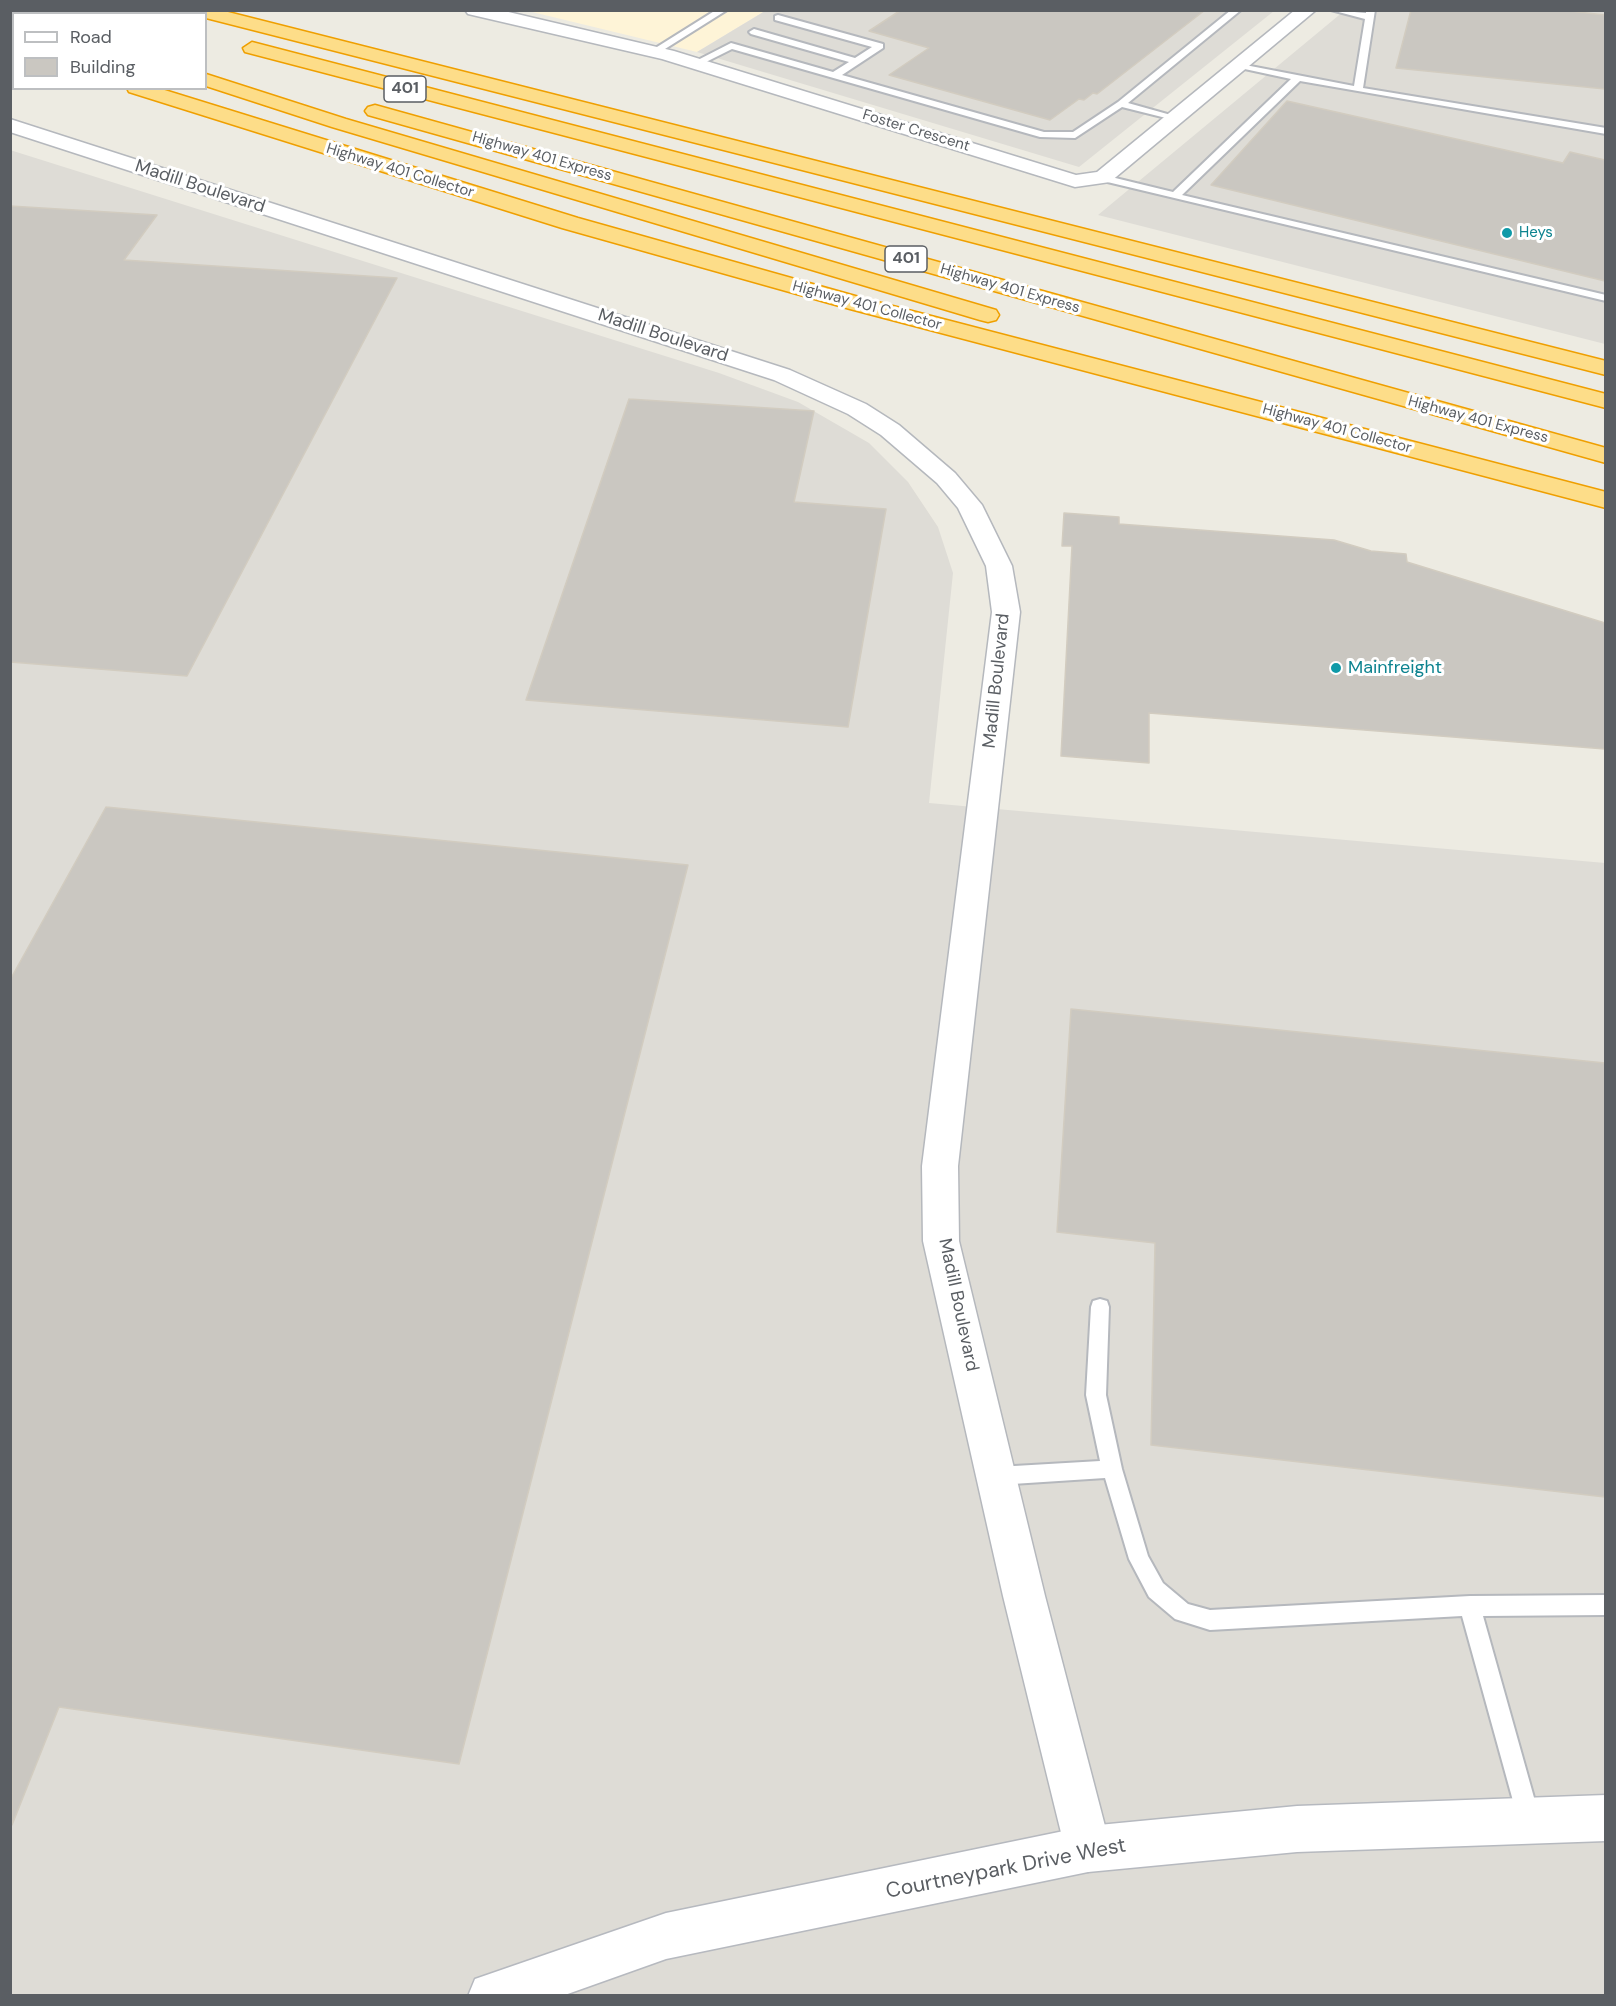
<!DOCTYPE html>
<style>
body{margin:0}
#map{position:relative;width:1616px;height:2006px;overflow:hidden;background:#edebe2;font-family:"DM Sans",sans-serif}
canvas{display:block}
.frame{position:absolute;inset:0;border:12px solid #5a5e63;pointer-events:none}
.legend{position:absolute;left:12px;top:12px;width:195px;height:78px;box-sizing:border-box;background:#fff;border:2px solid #bdbfc1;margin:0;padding:8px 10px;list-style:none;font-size:18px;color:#5a5e63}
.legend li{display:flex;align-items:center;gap:12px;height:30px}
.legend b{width:30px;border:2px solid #bdbfc1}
</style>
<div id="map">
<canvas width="1616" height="2006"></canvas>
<div class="frame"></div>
<ul class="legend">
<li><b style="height:8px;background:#fff"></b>Road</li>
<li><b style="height:16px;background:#cac7c1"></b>Building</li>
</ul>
</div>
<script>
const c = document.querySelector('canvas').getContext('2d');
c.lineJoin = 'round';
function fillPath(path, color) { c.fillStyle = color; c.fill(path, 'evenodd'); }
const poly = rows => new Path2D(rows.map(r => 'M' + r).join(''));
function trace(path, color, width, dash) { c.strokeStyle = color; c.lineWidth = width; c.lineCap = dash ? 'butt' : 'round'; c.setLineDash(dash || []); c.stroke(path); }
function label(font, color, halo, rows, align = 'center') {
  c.font = font + ' "DM Sans",sans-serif'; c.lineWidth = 6; c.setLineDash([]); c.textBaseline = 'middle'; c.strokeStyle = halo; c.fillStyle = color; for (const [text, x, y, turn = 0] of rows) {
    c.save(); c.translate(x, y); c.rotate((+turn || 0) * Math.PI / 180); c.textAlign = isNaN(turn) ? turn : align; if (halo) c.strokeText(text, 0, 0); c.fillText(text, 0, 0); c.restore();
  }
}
const commercial = poly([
 [528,11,765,11,697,52]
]);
const industrial = poly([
 [765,11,1274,11,1079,167,697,52],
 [1344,11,1605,11,1605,344,1098,215],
 [10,150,719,373,798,402,869,443,908,482,938,527,953,573,929,803,1605,863,1605,1995,11,1995]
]);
const building = poly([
 [901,10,1205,10,1097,94,1093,93,1084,100,1079,99,1050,120,889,75,929,48,869,31,901,10],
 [1411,10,1560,10,1605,15,1605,89,1396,68,1411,10],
 [1287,101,1563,163,1570,152,1605,160,1605,281,1211,185,1287,101],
 [10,206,157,215,124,260,397,278,187,676,10,662,10,206],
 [629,399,814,411,794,502,886,509,848,727,526,700,629,399],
 [1064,513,1119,517,1119,524,1334,540,1371,551,1406,554,1407,562,1605,623,1605,749,1149,713,1149,763,1061,756,1072,546,1062,546,1064,513],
 [106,807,688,865,459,1764,59,1707,12,1825,10,980,106,807],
 [1071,1009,1605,1063,1605,1497,1151,1445,1155,1243,1057,1232,1071,1009]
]);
const service = poly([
 [716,10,727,10,657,54,649,52,716,10],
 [1231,10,1241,10,1128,103,1178,117,1178,121,1122,107,1075,138,1040,137,732,49,700,65,692,63,731,43,833,72,849,62,751,34,749,32,754,29,855,58,872,47,775,20,775,16,778,15,883,44,883,48,842,75,1044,132,1073,132,1118,102,1231,10],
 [1331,10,1366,13,1366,10,1375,10,1363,88,1606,128,1606,134,1300,81,1182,195,1606,295,1606,301,1099,180,1099,176,1103,175,1173,192,1291,79,1240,68,1240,64,1354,86,1365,19,1331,10],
 [1100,1299,1107,1301,1109,1307,1106,1395,1122,1469,1148,1556,1163,1583,1188,1604,1210,1610,1470,1596,1606,1595,1606,1615,1483,1616,1540,1819,1537,1827,1529,1830,1521,1827,1518,1819,1462,1616,1210,1630,1175,1619,1149,1597,1129,1559,1105,1478,997,1485,990,1482,987,1476,990,1470,997,1467,1100,1461,1086,1395,1091,1307,1093,1301,1100,1299]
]);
const minor = poly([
 [465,10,500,10,674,51,1076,175,1097,172,1295,10,1316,10,1110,182,1075,187,662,59,468,14,465,10],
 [10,119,790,370,866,404,899,425,955,473,982,505,1012,566,1020,612,958,1166,959,1241,1045,1596,1111,1849,1104,1865,1088,1872,1072,1865,1065,1849,1003,1596,923,1241,922,1166,992,612,986,566,958,508,937,483,881,435,848,414,774,380,10,132,10,119]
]);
const secondary = poly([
 [1606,1795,1606,1841,1297,1852,1088,1872,666,1959,562,1996,468,1996,475,1979,666,1913,1088,1826,1297,1806,1606,1795]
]);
const motorway = poly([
 [10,10,21,10,23,14,14,14,14,19,10,19,10,10],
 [103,10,131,10,133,14,105,14,103,10],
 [187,10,220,10,1606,361,1606,375,206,18,206,14,189,14,187,10],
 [252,42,1606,394,1606,408,245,52,243,48,252,42],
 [10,43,14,43,14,54,10,54,10,43],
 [206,74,346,119,996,310,999,315,996,320,988,322,980,320,332,127,206,86,206,74],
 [127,88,158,88,578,218,866,299,1606,492,1606,508,850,309,562,228,129,92,127,88],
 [375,105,1606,448,1606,463,368,115,365,111,368,107,375,105]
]);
const markers = [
 [1507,233,6,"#0f9aa8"],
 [1336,668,6,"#0f9aa8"]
];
const farStreetnames = [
 ["Foster Crescent",916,131,17],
 ["Highway 401 Express",542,157,16],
 ["Highway 401 Collector",400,171,17],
 ["Highway 401 Express",1010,289,16],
 ["Highway 401 Collector",867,306,15],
 ["Highway 401 Express",1478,420,15],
 ["Highway 401 Collector",1337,429,15]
];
const farCulturenames = [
 ["Heys",1519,233]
];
const shields = [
 [405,89,42],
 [906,259,42]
];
const shieldNames = [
 ["401",405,89],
 ["401",906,259]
];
const streetNames = [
 ["Madill Boulevard",200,187,18],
 ["Madill Boulevard",663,336,18],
 ["Madill Boulevard",997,681,-84],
 ["Madill Boulevard",958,1305,78]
];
const cultureNames = [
 ["Mainfreight",1348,668]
];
const nearStreetnames = [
 ["Courtneypark Drive West",1006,1869,-11]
];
fillPath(commercial, '#fef4d7');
fillPath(industrial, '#dedcd6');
fillPath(building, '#cac7c1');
trace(building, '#d2ccc0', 1.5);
trace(service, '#b5b8bd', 4);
trace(minor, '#b5b8bd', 3);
trace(secondary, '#b6b9bf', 3);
trace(motorway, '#ef9f00', 3);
fillPath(service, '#fff');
fillPath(minor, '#fff');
fillPath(secondary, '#fff');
fillPath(motorway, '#fddd89');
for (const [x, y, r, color] of markers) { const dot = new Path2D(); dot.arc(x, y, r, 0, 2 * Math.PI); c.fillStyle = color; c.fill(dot); trace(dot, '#fff', 2); }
label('15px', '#5a5e63', '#fff', farStreetnames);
label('15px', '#0d838f', '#fff', farCulturenames, 'left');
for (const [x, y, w] of shields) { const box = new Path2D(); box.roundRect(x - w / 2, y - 13, w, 26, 4.5); c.fillStyle = '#fff'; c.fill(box); trace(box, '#5a5e63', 1.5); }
label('bold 16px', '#5a5e63', null, shieldNames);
label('18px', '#5a5e63', '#fff', streetNames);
label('18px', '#0d838f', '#fff', cultureNames, 'left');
label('21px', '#5a5e63', '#fff', nearStreetnames);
</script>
